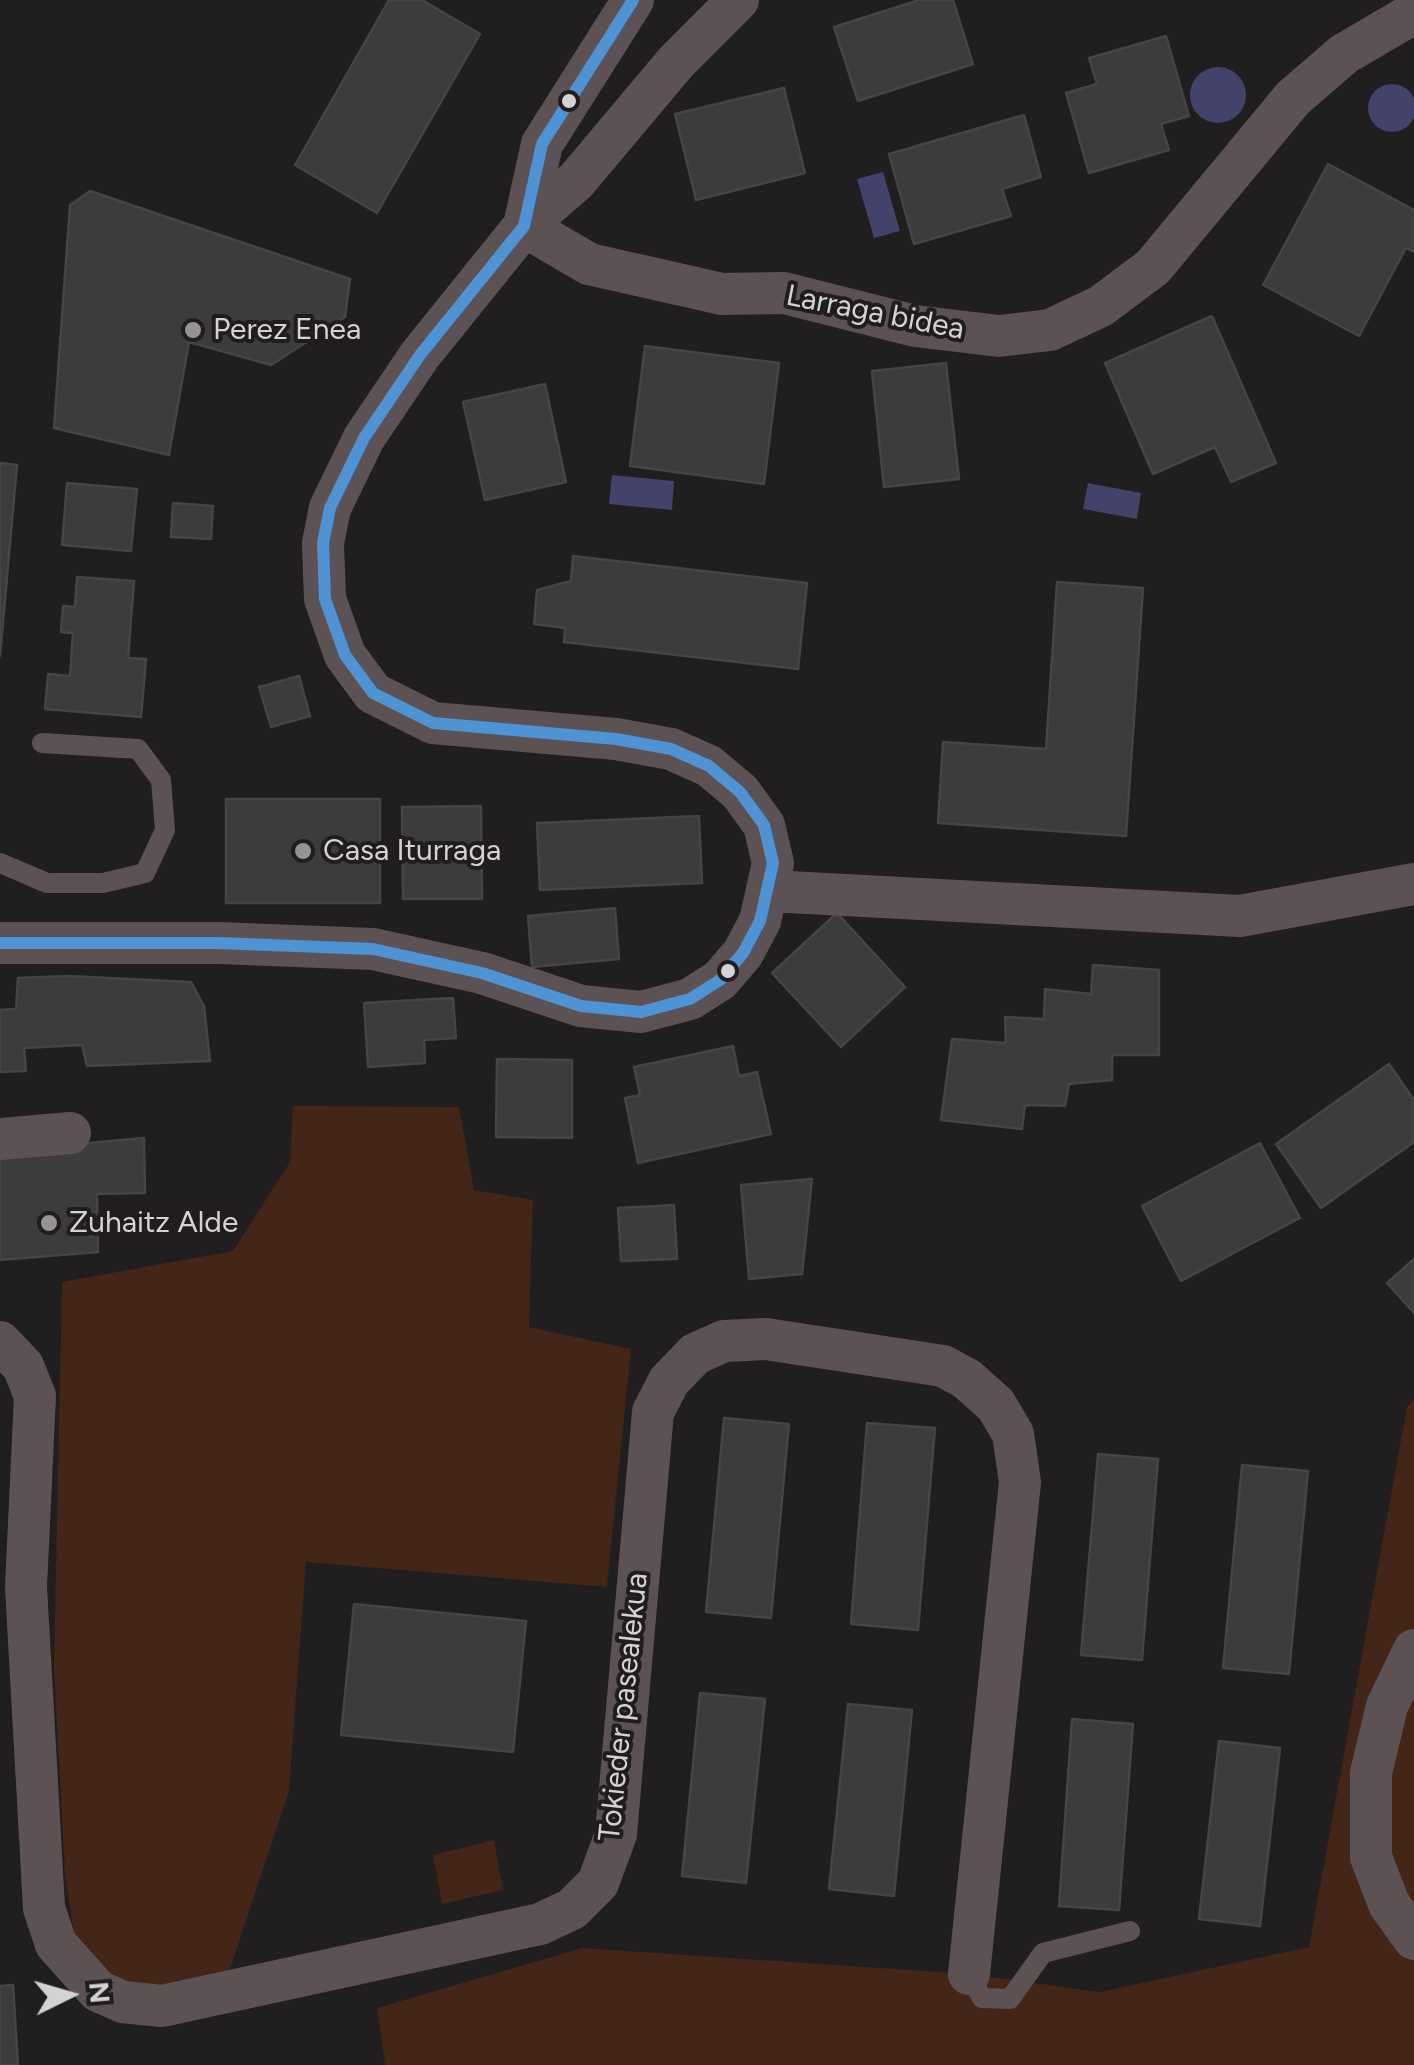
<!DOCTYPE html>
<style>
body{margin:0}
#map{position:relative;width:1414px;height:2065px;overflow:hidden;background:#201e1f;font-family:Figtree,sans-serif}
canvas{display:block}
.north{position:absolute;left:20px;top:1945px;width:100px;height:100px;-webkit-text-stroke:8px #211d1f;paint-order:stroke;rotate:85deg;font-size:28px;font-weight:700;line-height:40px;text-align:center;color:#d5d2d4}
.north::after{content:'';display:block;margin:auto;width:35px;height:45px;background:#d5d2d4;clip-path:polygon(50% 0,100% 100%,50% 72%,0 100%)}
</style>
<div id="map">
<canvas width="1414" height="2065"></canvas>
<div class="north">N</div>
</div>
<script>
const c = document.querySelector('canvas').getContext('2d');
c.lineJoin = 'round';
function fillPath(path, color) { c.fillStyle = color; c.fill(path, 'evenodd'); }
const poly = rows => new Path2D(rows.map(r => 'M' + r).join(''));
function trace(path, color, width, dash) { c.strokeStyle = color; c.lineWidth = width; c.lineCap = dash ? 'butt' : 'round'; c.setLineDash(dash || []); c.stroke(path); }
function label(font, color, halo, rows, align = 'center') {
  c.font = font + ' Figtree,sans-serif'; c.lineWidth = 8; c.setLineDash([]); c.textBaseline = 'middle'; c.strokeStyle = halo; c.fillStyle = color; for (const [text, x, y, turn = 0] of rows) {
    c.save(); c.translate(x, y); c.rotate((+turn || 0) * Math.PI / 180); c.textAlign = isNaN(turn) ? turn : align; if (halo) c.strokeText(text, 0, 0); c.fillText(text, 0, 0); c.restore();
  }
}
const green = poly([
 [293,1106,459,1107,474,1190,533,1200,529,1327,631,1349,607,1587,306,1562,289,1791,228,1975,158,1993,106,1980,75,1940,65,1874,54,1666,62,1282,233,1251,290,1162],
 [1414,1399,1414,2065,385,2065,377,2008,582,1948,969,1974,1100,1992,1309,1947,1407,1407],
 [494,1840,503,1890,442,1904,433,1855]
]);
const water = poly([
 '1190 95a28 28 0 1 1 56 0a28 28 0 1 1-56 0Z',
 '1368 108a24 24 0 1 1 48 0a24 24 0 1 1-48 0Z',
 [883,172,900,231,874,238,857,179],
 [612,475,674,481,672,510,609,504],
 [1088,483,1141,493,1137,519,1083,509]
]);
const building = poly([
 [389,0,422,0,480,34,377,213,295,165,389,0],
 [919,0,953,0,973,64,858,101,834,27,919,0],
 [1166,36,1189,116,1161,124,1169,150,1089,173,1066,93,1097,84,1089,58,1166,36],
 [784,88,805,173,696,200,675,114,784,88],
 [1024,115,1041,177,1002,189,1011,216,914,244,889,154,1024,115],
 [1328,164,1414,210,1414,252,1406,248,1359,336,1263,285,1328,164],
 [90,191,350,279,345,317,271,365,189,342,169,455,54,428,70,205,90,191],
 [1212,316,1276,463,1231,482,1215,447,1153,474,1105,363,1212,316],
 [645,346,779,363,764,484,630,466,645,346],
 [946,363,959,479,884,487,872,371,946,363],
 [545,384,566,482,485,500,463,402,545,384],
 [0,463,17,465,0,656,0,463],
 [67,483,137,489,131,551,62,545,67,483],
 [173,503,213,506,211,539,171,537,173,503],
 [573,556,807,583,798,669,564,642,565,628,534,624,537,590,571,581,573,556],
 [77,577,134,581,128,658,146,659,141,717,45,709,48,674,70,676,73,633,61,632,63,606,75,607,77,577],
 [1057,582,1143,588,1126,836,938,823,943,742,1046,749,1057,582],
 [299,676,310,716,271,727,259,687,299,676],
 [226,799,380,799,380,903,226,903,226,799],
 [481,806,482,899,403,899,402,807,481,806],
 [699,816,702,883,540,890,537,823,699,816],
 [615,908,619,959,532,967,528,916,615,908],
 [837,913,905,987,841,1047,772,973,837,913],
 [1093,965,1159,970,1159,1055,1112,1055,1112,1080,1069,1084,1065,1106,1025,1105,1022,1129,941,1120,952,1039,1006,1043,1005,1017,1044,1019,1045,989,1091,994,1093,965],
 [68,976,191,982,204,1006,210,1061,87,1066,82,1045,24,1048,26,1071,0,1072,0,1010,16,1009,18,978,68,976],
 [453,998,456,1038,424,1040,425,1063,368,1067,364,1003,453,998],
 [733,1046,739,1076,757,1072,771,1134,638,1163,625,1098,640,1095,634,1067,733,1046],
 [497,1059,572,1060,572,1138,496,1137,497,1059],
 [1389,1064,1414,1100,1414,1142,1321,1208,1276,1144,1389,1064],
 [144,1138,145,1193,97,1194,98,1252,0,1260,0,1151,144,1138],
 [1260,1143,1300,1218,1181,1281,1142,1206,1260,1143],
 [812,1179,802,1274,749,1279,741,1185,812,1179],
 [674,1205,677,1259,621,1261,618,1208,674,1205],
 [1414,1259,1414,1313,1387,1283,1414,1259],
 [724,1418,789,1424,771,1618,706,1612,724,1418],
 [867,1423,935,1428,918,1630,851,1624,867,1423],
 [1098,1454,1158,1459,1142,1660,1081,1655,1098,1454],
 [1242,1465,1308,1471,1289,1674,1223,1668,1242,1465],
 [354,1604,526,1621,513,1752,341,1735,354,1604],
 [700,1693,765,1699,746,1883,682,1876,700,1693],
 [848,1704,912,1710,894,1896,829,1889,848,1704],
 [1072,1719,1133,1724,1119,1910,1059,1906,1072,1719],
 [1219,1741,1280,1748,1260,1926,1199,1919,1219,1741],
 [13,1985,18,2065,0,2065,0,1986,13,1985]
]);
const service = poly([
 [0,863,47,883,103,883,145,873,165,830,161,780,138,749,42,743],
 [969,1974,982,1998,1010,1999,1043,1953,1130,1931]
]);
const minor = poly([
 [524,226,589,264,722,294,784,293,915,326,999,336,1050,330,1101,306,1153,267,1293,98,1344,54,1414,13],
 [524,226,576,181,676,62,738,0],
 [770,891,1240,916,1414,884],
 [0,943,218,943,373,949,482,973,581,1006,641,1012,690,999,720,980,743,953,760,921,773,863,764,825,740,792,709,766,671,749,616,739,433,723,373,693,345,655,325,599,323,543,330,508,364,438,420,355,524,226,542,144,633,0],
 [0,1139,70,1133],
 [0,1342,23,1366,35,1396,26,1587,44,1908,56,1944,98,1991,123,2002,162,2006,540,1924,572,1909,598,1883,616,1834,653,1412,669,1381,695,1354,724,1341,766,1339,943,1366,967,1379,996,1405,1013,1434,1020,1482,969,1974],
 [1414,1650,1387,1706,1371,1773,1371,1857,1389,1904,1414,1939]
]);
const bus1 = poly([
 [0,943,218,943,373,949,482,973,581,1006,641,1012,690,999,720,980,743,953,760,921,773,863,764,825,740,792,709,766,671,749,616,739,433,723,373,693,345,655,325,599,323,543,330,508,364,438,420,355,524,226,542,144,633,0]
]);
const markers = [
 [569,101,9,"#d5d2d4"],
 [193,330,10,"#969395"],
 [303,851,10,"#969395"],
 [728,971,9,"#d5d2d4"],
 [49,1223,10,"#969395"]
];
const streetNames = [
 ["Larraga bidea",875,313,11],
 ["Tokieder pasealekua",624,1707,-84]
];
const poiNames = [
 ["Perez Enea",213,330],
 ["Casa Iturraga",323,851],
 ["Zuhaitz Alde",69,1223]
];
fillPath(green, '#432618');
fillPath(water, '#43426a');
fillPath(building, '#3d3c3d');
trace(building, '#464446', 2.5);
trace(service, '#5d5253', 20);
trace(minor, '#5d5253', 42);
trace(bus1, '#4e93d3', 12);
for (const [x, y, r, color] of markers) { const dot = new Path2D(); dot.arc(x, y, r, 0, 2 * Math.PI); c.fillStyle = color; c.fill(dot); trace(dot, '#211d1f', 4); }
label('30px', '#d5d2d4', '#211d1f', streetNames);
label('30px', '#d5d2d4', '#211d1f', poiNames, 'left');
</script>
